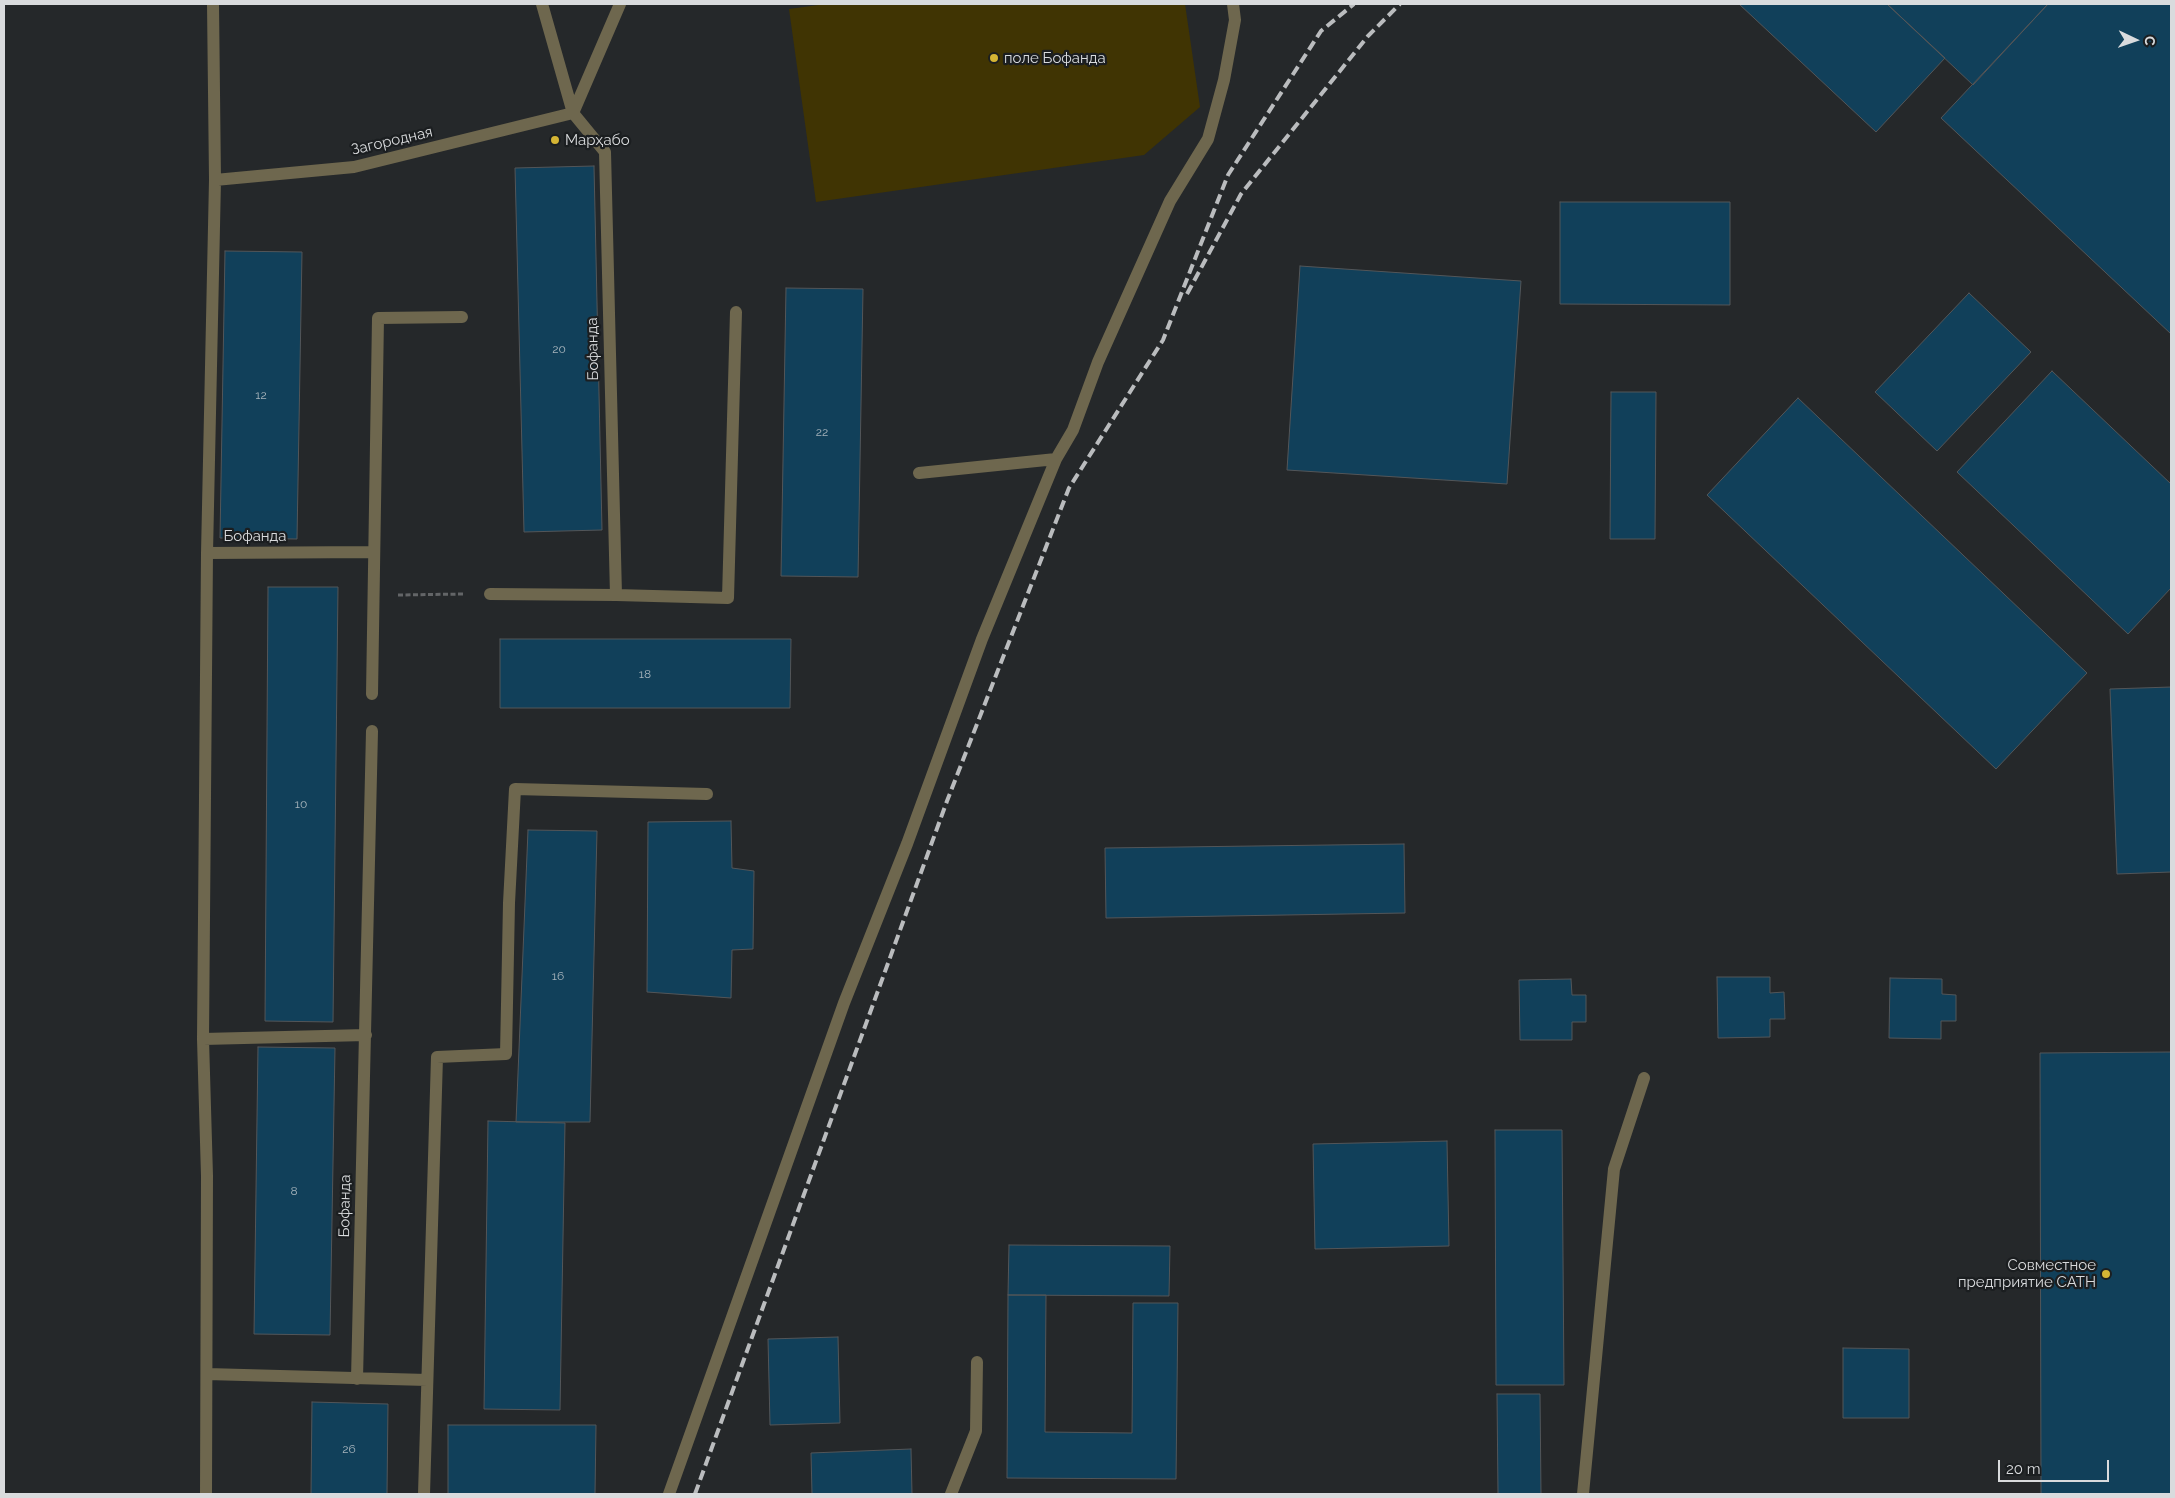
<!DOCTYPE html>
<meta charset="utf-8">
<style>
body{margin:0}
#map{position:relative;width:2175px;height:1498px;overflow:hidden;background:#25282a;font-family:Raleway,sans-serif}
canvas{display:block}
.frame{position:absolute;inset:0;border:5px solid #d9dbdd;pointer-events:none}
.north{position:absolute;left:2110px;top:15px;width:50px;height:50px;-webkit-text-stroke:4px #1b1e20;paint-order:stroke;rotate:93deg;font-size:14px;font-weight:700;line-height:20px;text-align:center;color:#d9dbdd}
.north::after{content:'';display:block;margin:auto;width:18px;height:22px;background:#d9dbdd;clip-path:polygon(50% 0,100% 100%,50% 72%,0 100%)}
.scale{position:absolute;left:1998px;top:1460px;width:111px;height:22px;box-sizing:border-box;border:2px solid #d9dbdd;border-top:0;padding-left:6px;font-size:15px;line-height:18px;white-space:nowrap;color:#d9dbdd;-webkit-text-stroke:4px #1b1e20;paint-order:stroke}
</style>
<div id="map">
<canvas width="2175" height="1498"></canvas>
<div class="frame"></div>
<div class="north">С</div>
<div class="scale">20 m</div>
</div>
<script>
const c = document.querySelector('canvas').getContext('2d');
c.lineJoin = 'round';
function fillPath(path, color) { c.fillStyle = color; c.fill(path, 'evenodd'); }
const poly = rows => new Path2D(rows.map(r => 'M' + r).join(''));
function trace(path, color, width, dash) { c.strokeStyle = color; c.lineWidth = width; c.lineCap = dash ? 'butt' : 'round'; c.setLineDash(dash || []); c.stroke(path); }
function label(font, color, halo, rows, align = 'center') {
  c.font = font + ' Raleway,sans-serif'; c.lineWidth = 4.5; c.setLineDash([]); c.textBaseline = 'middle'; c.strokeStyle = halo; c.fillStyle = color; for (const [text, x, y, turn = 0] of rows) {
    c.save(); c.translate(x, y); c.rotate((+turn || 0) * Math.PI / 180); c.textAlign = isNaN(turn) ? turn : align; if (halo) c.strokeText(text, 0, 0); c.fillText(text, 0, 0); c.restore();
  }
}
const green = poly([
 [826,4,1185,4,1200,107,1144,155,816,202,789,9]
]);
const building = poly([
 [1739,4,1887,4,1945,58,1876,132,1739,4],
 [1887,4,2048,4,1973,85,1887,4],
 [2048,4,2171,4,2171,334,1941,118,2048,4],
 [594,166,602,530,524,532,515,168,594,166],
 [1560,202,1730,202,1730,305,1560,304,1560,202],
 [225,251,302,252,297,539,220,538,225,251],
 [1300,266,1521,281,1507,484,1287,470,1300,266],
 [786,288,863,289,858,577,781,576,786,288],
 [1969,293,2031,352,1937,451,1875,392,1969,293],
 [2052,371,2171,484,2171,588,2128,634,1957,472,2052,371],
 [1611,392,1656,392,1655,539,1610,539,1611,392],
 [1798,398,2087,673,1996,769,1707,495,1798,398],
 [268,587,338,587,333,1022,265,1021,268,587],
 [500,639,791,639,790,708,500,708,500,639],
 [2171,687,2171,872,2117,874,2110,689,2171,687],
 [731,821,732,868,754,871,753,949,732,950,731,998,647,992,648,822,731,821],
 [528,830,597,831,590,1122,516,1122,528,830],
 [1404,844,1405,913,1106,918,1105,848,1404,844],
 [1717,977,1770,977,1770,993,1784,992,1785,1019,1770,1019,1770,1037,1718,1038,1717,977],
 [1890,978,1942,979,1942,994,1956,995,1956,1021,1941,1021,1941,1039,1889,1038,1890,978],
 [1571,979,1572,995,1586,995,1586,1022,1572,1022,1572,1040,1520,1040,1519,980,1571,979],
 [258,1047,335,1048,330,1335,254,1334,258,1047],
 [2171,1052,2171,1494,2041,1494,2040,1053,2171,1052],
 [488,1121,565,1123,560,1410,484,1409,488,1121],
 [1495,1130,1562,1130,1564,1385,1496,1385,1495,1130],
 [1447,1141,1449,1246,1315,1249,1313,1144,1447,1141],
 [1009,1245,1170,1246,1169,1296,1008,1295,1009,1245],
 [1008,1295,1046,1295,1045,1432,1132,1433,1133,1303,1178,1303,1176,1479,1007,1478,1008,1295],
 [838,1337,840,1423,770,1425,768,1339,838,1337],
 [1843,1348,1909,1349,1909,1418,1843,1418,1843,1348],
 [1497,1394,1540,1394,1541,1494,1498,1494,1497,1394],
 [312,1402,388,1404,387,1494,311,1494,312,1402],
 [448,1425,596,1425,595,1494,448,1494,448,1425],
 [911,1449,912,1494,812,1494,811,1453,911,1449]
]);
const path = poly([
 [398,595,464,594]
]);
const minor = poly([
 [542,4,573,113,605,152,616,595],
 [215,180,354,167,573,113,620,4],
 [919,473,1056,459,1073,430,1098,362,1170,201,1208,139,1224,80,1235,20,1233,4],
 [207,553,373,552],
 [490,594,616,595,728,598,736,312],
 [372,694,378,318,462,317],
 [203,1039,366,1035],
 [207,1374,427,1380],
 [357,1379,372,731],
 [206,1494,207,1176,203,1039,207,553,215,180,213,4],
 [424,1494,437,1057,506,1054,509,903,515,789,707,794],
 [669,1494,844,1003,907,844,982,639,1056,459],
 [951,1494,976,1431,977,1362],
 [1583,1494,1614,1169,1644,1078]
]);
const rail = poly([
 [1187,294,1241,194,1368,36,1400,4],
 [695,1494,947,801,1069,488,1163,340,1228,175,1321,31,1354,4]
]);
const markers = [
 [994,58,5,"#d5b534"],
 [555,140,5,"#d5b534"],
 [2106,1274,5,"#d5b534"]
];
const numberNames = [
 ["20",559,349],
 ["12",261,395],
 ["22",822,432],
 ["18",645,674],
 ["10",301,804],
 ["16",558,976],
 ["8",294,1191],
 ["26",349,1449]
];
const poiNames = [
 ["поле Бофанда",1004,58],
 ["Марҳабо",565,140],
 ["Совместное",2096,1265,"right"],
 ["предприятие CATH",2096,1282,"right"]
];
const streetNames = [
 ["Загородная",392,141,-13],
 ["Бофанда",593,349,-91],
 ["Бофанда",255,536],
 ["Бофанда",345,1206,-89]
];
fillPath(green, '#403403');
fillPath(building, '#11405a');
trace(building, '#535659', 1);
trace(path, '#636567', 3, [5, 2.5]);
trace(minor, '#6e674e', 12);
trace(rail, '#babcbe', 4, [10, 5]);
for (const [x, y, r, color] of markers) { const dot = new Path2D(); dot.arc(x, y, r, 0, 2 * Math.PI); c.fillStyle = color; c.fill(dot); trace(dot, '#1b1e20', 2); }
label('12px', '#a7b4bc', null, numberNames);
label('15px', '#d9dbdd', '#1b1e20', poiNames, 'left');
label('15px', '#d9dbdd', '#1b1e20', streetNames);
</script>
